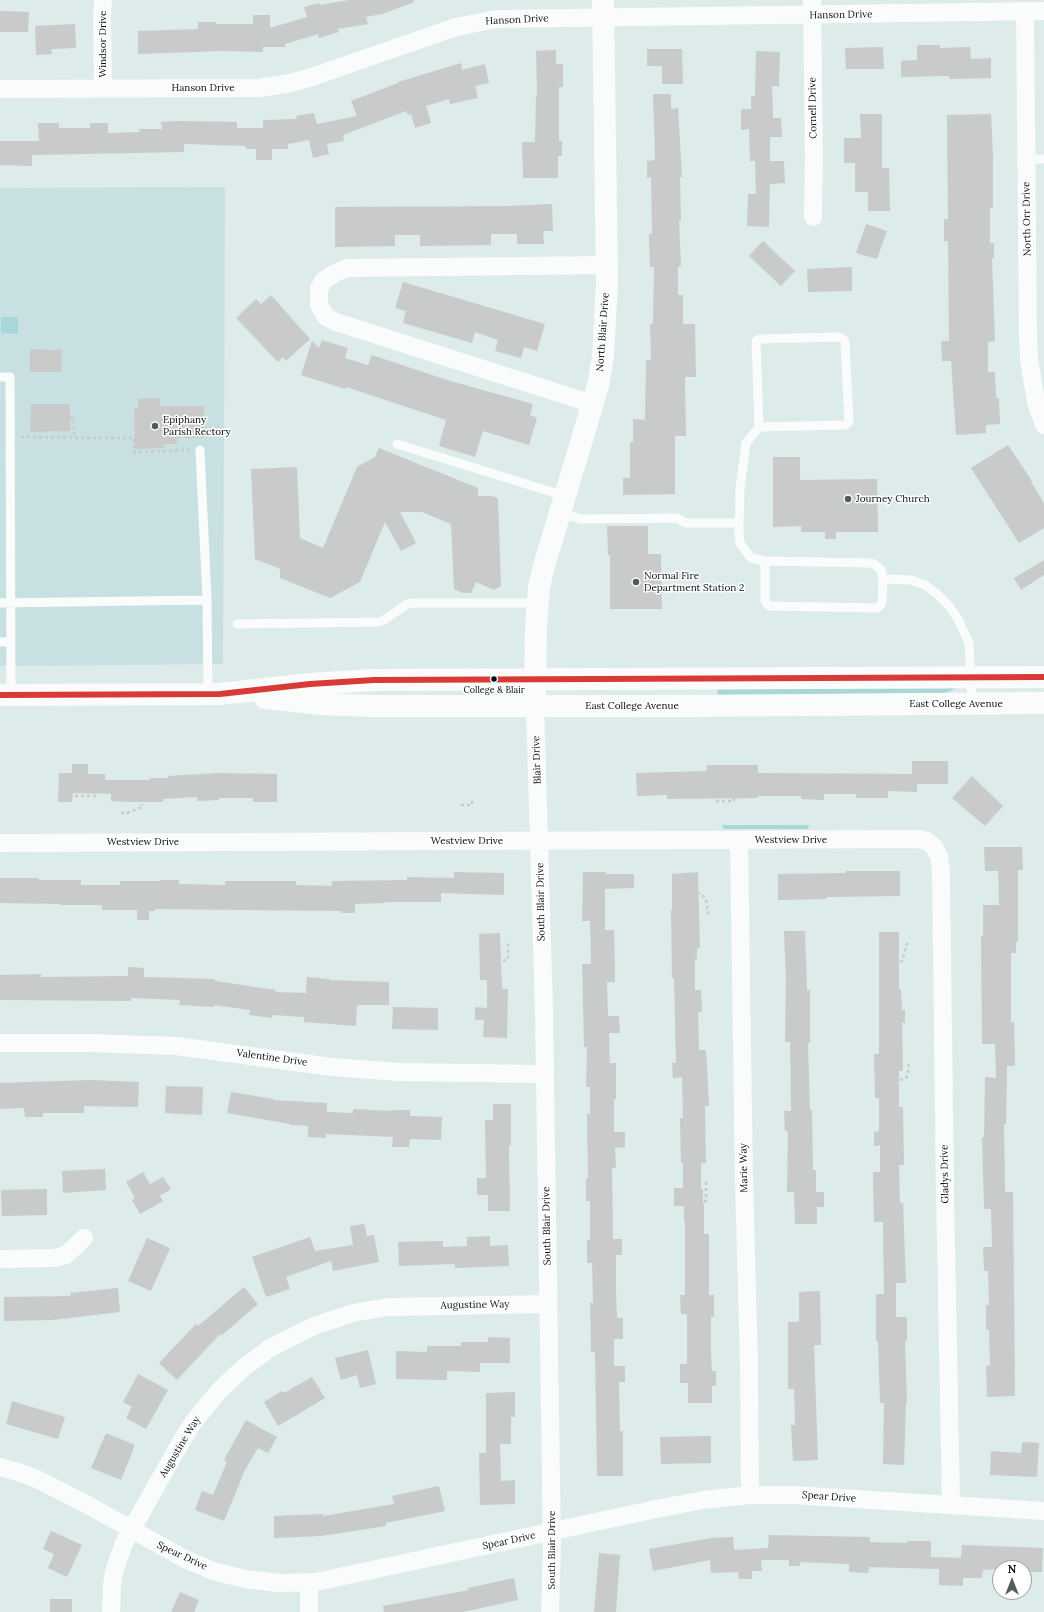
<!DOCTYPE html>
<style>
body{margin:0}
#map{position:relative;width:1044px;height:1612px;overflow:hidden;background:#ddebeb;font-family:Lora,serif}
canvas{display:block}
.north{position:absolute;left:992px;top:1560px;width:40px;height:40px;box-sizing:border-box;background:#fff;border:1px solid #9c9f9f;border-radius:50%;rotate:0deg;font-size:11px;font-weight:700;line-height:16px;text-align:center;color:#070f0f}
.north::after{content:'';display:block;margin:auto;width:14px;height:18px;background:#525c5c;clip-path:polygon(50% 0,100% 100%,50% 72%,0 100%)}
</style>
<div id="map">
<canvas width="1044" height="1612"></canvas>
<div class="north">N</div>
</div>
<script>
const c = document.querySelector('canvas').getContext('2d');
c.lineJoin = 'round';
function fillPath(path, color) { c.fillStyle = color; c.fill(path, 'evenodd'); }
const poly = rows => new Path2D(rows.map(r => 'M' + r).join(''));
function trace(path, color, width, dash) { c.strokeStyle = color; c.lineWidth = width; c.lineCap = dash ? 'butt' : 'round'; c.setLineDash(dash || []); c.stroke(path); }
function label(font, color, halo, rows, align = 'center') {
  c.font = font + ' Lora,serif'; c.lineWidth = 3; c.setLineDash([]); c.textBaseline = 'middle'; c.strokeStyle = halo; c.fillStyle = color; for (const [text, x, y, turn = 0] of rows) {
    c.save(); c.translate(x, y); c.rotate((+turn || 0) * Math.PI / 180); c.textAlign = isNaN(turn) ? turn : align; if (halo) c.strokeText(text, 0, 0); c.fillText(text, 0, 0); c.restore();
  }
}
const built = poly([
 [225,187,223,664,0,666,0,188]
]);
const green = poly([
 [1,317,18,317,18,334,1,333],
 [752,686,959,687,945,693,718,695,717,690],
 [722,825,809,825,808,829,724,829]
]);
const building = poly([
 [349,0,414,0,414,2,382,14,366,17,368,24,338,29,339,32,319,38,318,34,285,44,285,47,263,47,263,52,223,51,138,54,138,31,198,29,198,22,216,22,216,24,253,24,253,15,270,15,270,28,307,17,304,7,319,3,320,5],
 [0,11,29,12,28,32,0,32],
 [75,24,76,48,51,49,52,54,36,55,35,26],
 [917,45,940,45,940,48,970,47,971,59,991,58,991,78,949,79,949,76,901,77,901,61,917,60],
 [883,47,884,69,846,69,845,48],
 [647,49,682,49,683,84,662,84,662,66,647,66],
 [556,50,556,64,563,64,563,87,559,87,559,141,562,141,562,156,558,156,558,178,523,178,522,142,535,142,536,95,537,95,536,51],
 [756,51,780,52,779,86,772,86,773,118,781,118,782,137,770,137,770,161,784,161,785,183,770,184,769,227,747,226,748,194,756,194,755,161,750,161,749,129,741,130,741,109,751,109,751,96,755,96],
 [461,63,462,70,485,64,489,83,475,86,478,98,450,104,449,99,426,106,431,123,415,128,411,114,408,115,406,111,343,135,344,141,327,144,329,154,313,158,309,140,288,144,288,149,272,149,272,160,256,160,256,149,246,149,246,146,184,144,184,152,32,155,32,166,0,165,0,141,39,141,38,123,59,123,59,128,90,128,90,123,108,123,108,133,140,132,139,129,162,129,161,122,178,121,237,122,237,128,263,128,263,120,297,119,296,116,314,113,317,124,357,116,351,101,398,83,398,82],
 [653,94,671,94,671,109,678,108,682,177,680,177,681,221,679,221,681,266,678,267,678,295,683,295,683,324,695,324,696,377,685,377,686,436,675,436,675,494,623,495,623,478,630,478,630,442,633,442,633,419,645,420,646,360,651,360,650,324,653,324,654,267,650,267,649,234,652,234,651,177,647,178,647,161,655,160],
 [860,114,882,114,882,168,889,168,890,211,868,211,868,192,855,192,855,163,844,163,844,138,861,138],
 [991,114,993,157,993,208,990,208,990,243,994,243,994,258,992,258,995,341,988,342,988,372,995,372,996,398,999,398,1000,424,986,425,986,433,956,435,951,361,942,361,941,341,949,341,948,241,944,241,944,219,948,219,947,115],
 [552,204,553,231,543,231,544,244,517,244,517,234,491,234,491,245,420,246,420,235,395,235,395,246,335,247,335,207,507,206],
 [866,224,887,231,877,259,856,253],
 [763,241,795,271,781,286,749,256],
 [852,267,852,291,808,292,807,269],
 [403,282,545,324,537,351,524,347,521,358,495,351,498,340,475,332,472,343,403,323,406,311,395,308],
 [271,295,310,339,286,361,283,357,278,362,236,318,256,299,261,304],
 [322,340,348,348,345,358,368,365,372,355,447,380,533,404,530,415,537,418,529,445,483,431,475,457,439,446,446,420,346,387,345,389,301,375,312,341,319,348],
 [30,349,62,350,61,372,30,372],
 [160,398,160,406,204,406,204,438,177,438,177,444,164,444,164,448,135,449,134,408,138,408,138,399],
 [31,404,70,404,70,431,30,432],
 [1008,445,1032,481,1031,482,1044,503,1044,528,1019,543,971,468],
 [379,448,478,488,478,496,492,496,498,498,501,586,494,590,476,582,471,593,463,593,454,589,451,524,422,512,400,512,416,543,401,551,385,522,360,582,330,598,280,578,280,569,255,559,251,469,297,467,300,538,323,548,357,467,375,457],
 [773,457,800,457,800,480,877,479,878,532,836,532,836,539,825,539,825,532,801,532,801,526,773,527],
 [607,526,648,526,648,554,661,554,662,609,610,609,610,555,608,555],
 [1044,560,1044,575,1021,590,1014,578],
 [912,761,948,761,948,784,917,784,917,792,888,791,888,798,856,798,856,794,824,794,824,800,801,799,801,796,758,796,758,798,667,799,667,795,637,796,636,773,707,771,707,765,758,765,758,773,912,774],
 [72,764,88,764,88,774,105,774,105,780,150,780,150,778,168,778,168,776,218,773,277,774,277,802,253,802,253,798,219,798,219,800,197,801,197,797,163,799,163,802,128,802,111,801,111,794,73,793,72,802,58,802,59,773,72,773],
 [972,776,1003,806,985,826,952,798],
 [984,847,1022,847,1023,870,1018,870,1018,942,1016,942,1016,953,1011,953,1011,1022,1014,1022,1015,1066,1007,1066,1006,1124,1004,1124,1005,1192,1013,1192,1015,1396,987,1397,986,1366,990,1365,989,1330,986,1330,986,1305,989,1305,988,1271,984,1271,983,1247,992,1247,991,1209,984,1209,982,1137,984,1137,985,1077,996,1078,995,1044,982,1044,981,936,983,936,983,905,999,905,998,871,985,871],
 [846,871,900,871,900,896,826,897,826,899,778,900,778,874,846,873],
 [454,872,504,873,504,895,441,893,441,902,385,902,385,903,355,904,355,913,341,913,341,911,155,909,155,911,149,911,149,920,137,920,137,910,102,910,102,905,60,905,60,904,0,903,0,878,39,878,39,880,81,880,81,885,120,885,120,881,160,881,160,880,179,880,179,884,225,885,225,881,296,881,296,885,332,886,332,881,407,880,407,877,454,878],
 [583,872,606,872,606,874,634,874,634,888,605,889,605,930,614,930,615,982,607,982,608,1016,619,1016,620,1033,609,1033,610,1063,616,1063,616,1099,614,1099,614,1132,625,1132,625,1147,615,1148,616,1168,612,1168,613,1239,622,1239,622,1255,616,1255,616,1290,617,1318,623,1318,623,1339,614,1339,614,1366,625,1366,625,1382,619,1382,620,1431,623,1431,623,1476,597,1476,595,1352,591,1352,590,1303,593,1303,592,1263,587,1263,587,1240,590,1240,590,1201,586,1201,586,1178,588,1178,587,1114,590,1114,590,1087,586,1087,587,1047,584,1047,582,964,591,964,590,921,582,921],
 [698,872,700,948,697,948,697,959,695,959,695,990,701,990,702,1012,698,1012,699,1050,706,1050,707,1066,709,1106,705,1106,706,1163,701,1163,701,1189,703,1189,703,1203,704,1203,704,1234,709,1234,709,1295,714,1295,714,1317,711,1317,711,1354,712,1371,716,1371,716,1386,712,1386,712,1403,688,1403,688,1383,680,1383,680,1364,687,1364,687,1314,681,1314,680,1295,685,1295,685,1222,684,1222,684,1206,674,1206,674,1188,683,1188,683,1163,681,1163,680,1118,683,1118,682,1077,673,1078,672,1063,676,1063,674,978,672,978,671,910,672,910,672,874],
 [784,931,805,931,807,990,810,990,810,1043,808,1043,810,1110,812,1110,813,1170,816,1170,816,1192,824,1192,824,1207,817,1207,817,1224,795,1224,794,1192,787,1192,788,1131,785,1131,784,1111,791,1111,790,1042,785,1042,786,980],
 [879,932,899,932,899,989,901,989,902,1010,905,1010,905,1023,902,1023,903,1071,899,1071,899,1107,903,1107,904,1165,899,1165,900,1203,903,1203,906,1283,896,1283,896,1317,907,1317,907,1341,905,1341,907,1403,906,1403,904,1465,883,1464,884,1403,880,1403,878,1341,876,1341,876,1294,884,1294,883,1222,874,1222,873,1172,880,1172,880,1145,874,1146,874,1132,879,1131,879,1098,875,1098,874,1054,879,1054],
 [500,933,502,989,508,989,507,1038,483,1037,484,1020,475,1020,475,1007,487,1008,487,980,480,980,479,934],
 [128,967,144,968,144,977,215,979,215,981,276,990,275,992,306,993,307,977,330,979,330,980,389,982,389,1005,357,1005,356,1026,304,1022,304,1017,272,1015,272,1018,249,1015,250,1010,214,1005,214,1007,179,1005,180,1000,131,998,131,1001,0,1000,0,975,41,974,41,977,128,976],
 [393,1007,438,1008,438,1030,392,1029],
 [91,1080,139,1082,138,1107,84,1106,84,1113,43,1113,43,1117,25,1117,24,1108,0,1109,0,1083],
 [166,1086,203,1087,202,1115,165,1113],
 [231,1092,274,1099,273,1100,327,1103,327,1112,353,1113,353,1109,393,1111,393,1110,410,1110,410,1116,442,1117,441,1140,410,1139,409,1147,392,1147,393,1137,326,1134,326,1138,308,1137,308,1126,290,1125,290,1124,227,1113],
 [493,1104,511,1104,511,1145,509,1145,510,1211,488,1211,488,1195,477,1195,477,1178,486,1178,485,1120,493,1120],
 [105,1169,106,1190,63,1193,62,1171],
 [143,1172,150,1184,163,1177,171,1189,160,1196,163,1201,140,1214,132,1200,135,1198,126,1182],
 [47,1189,47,1215,2,1216,1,1190],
 [364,1224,367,1236,374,1235,379,1262,333,1271,331,1261,286,1277,290,1289,266,1297,252,1257,310,1237,315,1251,353,1245,350,1226],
 [490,1236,490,1246,508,1245,509,1266,455,1268,455,1264,399,1266,398,1242,443,1241,443,1247,467,1246,467,1237],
 [147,1238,170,1248,151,1291,128,1281],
 [244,1287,258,1304,221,1336,220,1334,177,1380,159,1363,196,1324,198,1326],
 [118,1288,120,1312,53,1320,4,1321,4,1297,71,1296,70,1293],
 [820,1291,821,1345,814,1345,818,1460,793,1461,791,1425,795,1425,794,1389,788,1389,788,1322,799,1322,799,1292],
 [488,1337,510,1338,510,1363,480,1363,480,1372,447,1371,447,1380,396,1379,396,1351,427,1352,427,1346,461,1346,461,1342,488,1342],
 [368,1350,376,1384,360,1388,357,1375,341,1380,335,1358],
 [138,1374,168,1390,146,1429,126,1418,132,1407,123,1402],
 [312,1377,325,1398,278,1426,264,1402,282,1391,284,1393],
 [515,1392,515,1417,511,1417,511,1444,500,1444,501,1481,515,1480,515,1504,480,1505,479,1453,486,1453,486,1393],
 [12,1401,65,1417,58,1439,6,1424],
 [246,1420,277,1437,268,1453,258,1448,245,1470,224,1521,195,1510,202,1491,213,1495,227,1462,224,1460],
 [106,1433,135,1445,121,1480,91,1468],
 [711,1436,711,1463,661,1464,660,1437],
 [1022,1442,1039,1443,1037,1477,990,1475,991,1451,1021,1453],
 [439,1486,445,1511,386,1523,386,1526,321,1536,274,1538,274,1516,323,1514,323,1516,394,1504,392,1496],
 [51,1531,82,1545,67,1577,48,1568,54,1554,43,1549],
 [769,1535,870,1537,870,1542,907,1543,907,1541,931,1541,931,1557,961,1558,962,1545,1043,1548,1042,1572,1024,1572,1024,1568,983,1570,982,1578,963,1578,963,1586,939,1585,939,1569,869,1567,868,1573,849,1572,849,1564,800,1562,800,1566,789,1566,789,1560,761,1560,762,1571,752,1571,752,1579,739,1579,738,1572,711,1573,710,1560,653,1571,649,1549,712,1538,733,1537,734,1550,768,1548],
 [599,1553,620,1555,616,1612,594,1612],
 [514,1578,518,1600,463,1612,384,1612,383,1606,469,1590,468,1588],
 [180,1592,199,1600,194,1612,171,1612],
 [50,1599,72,1599,72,1612,50,1612]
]);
const path = poly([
 [70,418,74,418,74,437],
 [21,437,134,438,134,452,190,450],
 [75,796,97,796],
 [716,801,734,801,734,792],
 [461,805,472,805,472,798],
 [121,813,127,813,142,807,142,804],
 [697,892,703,896,706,900,708,914],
 [503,961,508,959,508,941],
 [900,961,902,961,908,940],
 [900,1080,906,1078,908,1074,909,1061],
 [704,1201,706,1201,706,1181]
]);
const lane = poly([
 [1027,159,1044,159],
 [0,377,10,377,11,695],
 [759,427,756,341,760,339,839,337,843,339,845,342,849,422,845,425,759,427,746,443,740,488,739,534,740,543,751,558,765,561,765,601,767,604,770,606,877,608,882,603,883,579,911,580,925,585,937,594,949,606,958,619,969,643,972,703],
 [397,444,565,496],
 [200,450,207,600,208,694],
 [560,513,581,519,677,518,686,523,739,523],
 [765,561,869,563,874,564,881,570,883,579],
 [0,603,207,600],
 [237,624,379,622,384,620,407,604,413,603,538,603],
 [0,642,11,642]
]);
const street = poly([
 [812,0,814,160,813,217],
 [1025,11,1028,337,1029,359,1036,402,1044,425],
 [103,88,102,16,103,0],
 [0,89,259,88,286,84,309,78,456,27,497,19,1044,11],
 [593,404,336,322,326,317,319,305,319,289,323,281,335,273,347,268,606,265],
 [535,706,544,1011,552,1546,550,1612],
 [739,840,744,1180,749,1366,750,1495],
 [0,843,919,839,927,841,935,848,939,857,941,871,945,1192,951,1504],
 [0,1043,90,1043,176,1046,332,1067,399,1072,544,1074],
 [0,1259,55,1258,66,1255,84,1238],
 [0,1467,21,1473,37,1479,86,1504,185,1559,213,1571,245,1579,279,1583,316,1582,656,1509,703,1500,750,1495,793,1495,1044,1511],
 [309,1583,309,1612],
 [111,1612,112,1585,114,1572,124,1543,181,1442,194,1421,219,1391,242,1369,270,1348,314,1326,353,1313,388,1307,548,1304]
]);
const secondary = poly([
 [0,695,220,694,310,684,374,680,1044,677],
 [535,695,536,627,539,587,544,566,598,386,603,356,607,282,603,0],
 [265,698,322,704,371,706,688,706,1044,703]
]);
const bus1 = poly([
 [0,695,220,694,310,684,374,680,1044,677]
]);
const markers = [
 [155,426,4,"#525c5c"],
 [848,499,4,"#525c5c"],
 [636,582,4,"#525c5c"],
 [494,679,3.5,"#070f0f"]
];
const busNames = [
 ["College & Blair",494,690]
];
const streetNames = [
 ["Hanson Drive",841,15,-1],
 ["Hanson Drive",517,20,-3],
 ["Windsor Drive",103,44,-90],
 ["Hanson Drive",203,88],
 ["Cornell Drive",813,108,-91],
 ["North Orr Drive",1027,219,-91],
 ["North Blair Drive",603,332,-86],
 ["East College Avenue",956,704],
 ["East College Avenue",632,706],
 ["Blair Drive",537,760,-92],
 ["Westview Drive",791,840],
 ["Westview Drive",467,841],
 ["Westview Drive",143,842],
 ["South Blair Drive",541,902,-91],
 ["Valentine Drive",272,1058,8],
 ["Marie Way",744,1168,-91],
 ["Gladys Drive",945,1174,-91],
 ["South Blair Drive",547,1226,-91],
 ["Augustine Way",475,1305,-1],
 ["Augustine Way",180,1447,-59],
 ["Spear Drive",829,1497,4],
 ["Spear Drive",509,1541,-12],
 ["South Blair Drive",552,1550,-90],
 ["Spear Drive",182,1556,25]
];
const poiNames = [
 ["Epiphany",163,420],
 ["Parish Rectory",163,432],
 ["Journey Church",856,499],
 ["Normal Fire",644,576],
 ["Department Station 2",644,588]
];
fillPath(built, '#c8e0e1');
fillPath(green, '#a7d7d8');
fillPath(building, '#c9caca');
trace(path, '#c7cbcb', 2.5, [3, 3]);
trace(lane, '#fafcfc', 9);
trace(street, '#fafcfc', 18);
trace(secondary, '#fafcfc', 22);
trace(bus1, '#d83b35', 6);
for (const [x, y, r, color] of markers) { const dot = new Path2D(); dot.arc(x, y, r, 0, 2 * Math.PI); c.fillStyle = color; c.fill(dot); trace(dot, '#fff', 1.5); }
label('9px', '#070f0f', '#fff', busNames);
label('10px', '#070f0f', '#fff', streetNames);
label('10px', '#070f0f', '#fff', poiNames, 'left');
</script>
